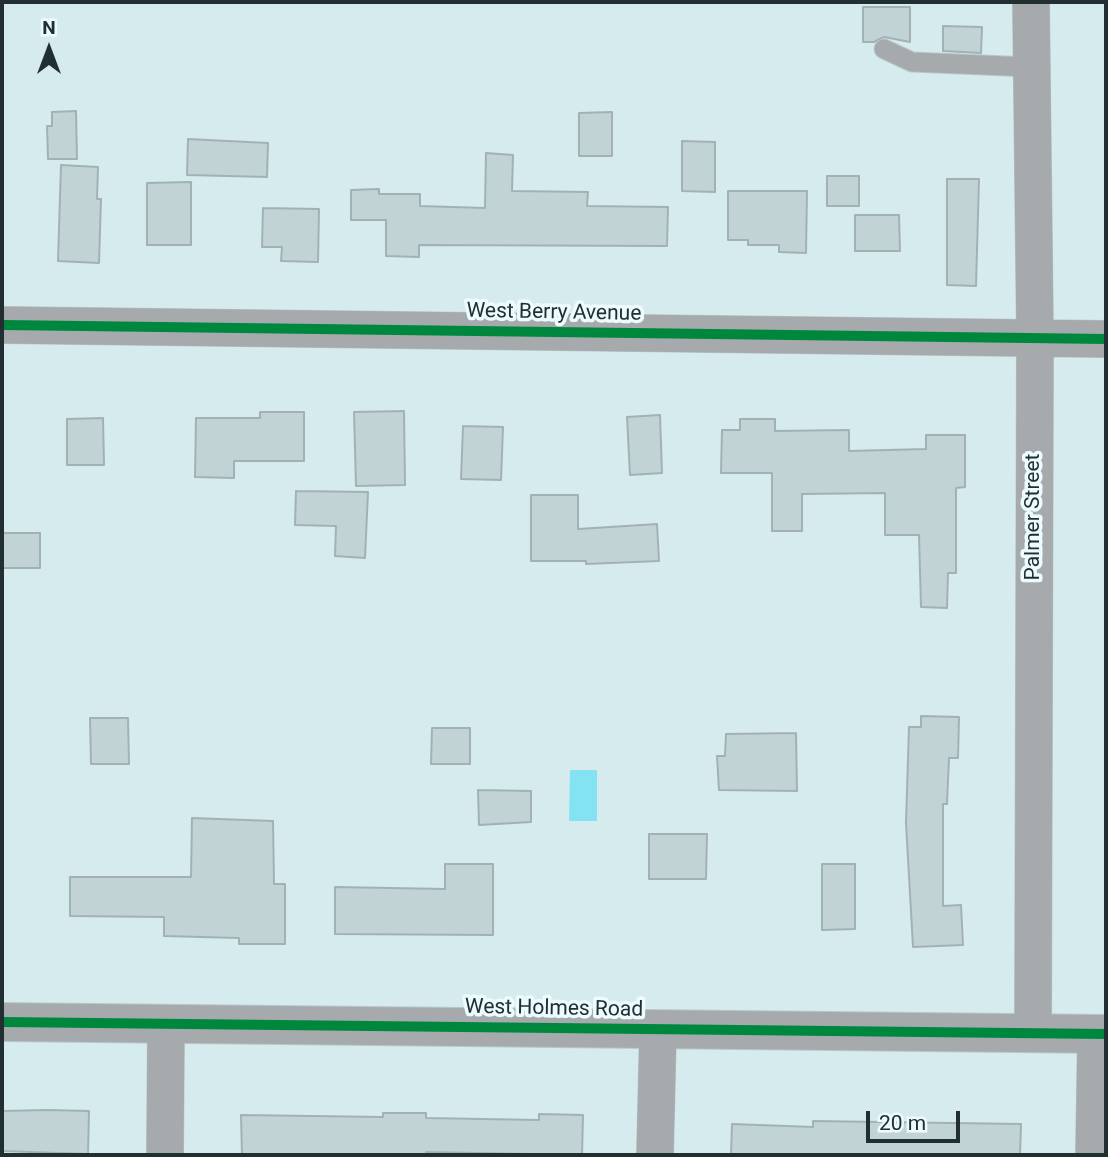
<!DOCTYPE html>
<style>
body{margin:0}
#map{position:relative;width:1108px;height:1157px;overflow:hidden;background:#d6ebee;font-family:Roboto,sans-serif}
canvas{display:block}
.frame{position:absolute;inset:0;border:4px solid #212f32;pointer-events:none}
.north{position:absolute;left:14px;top:14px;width:70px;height:70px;-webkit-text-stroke:5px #ecfbfe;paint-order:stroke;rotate:0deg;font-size:19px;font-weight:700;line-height:28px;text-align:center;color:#212f32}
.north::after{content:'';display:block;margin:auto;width:24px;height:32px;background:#212f32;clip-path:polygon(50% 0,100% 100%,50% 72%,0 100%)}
.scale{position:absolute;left:866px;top:1111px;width:94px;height:32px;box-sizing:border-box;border:4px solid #212f32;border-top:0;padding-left:9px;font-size:21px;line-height:24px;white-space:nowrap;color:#212f32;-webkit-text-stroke:5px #ecfbfe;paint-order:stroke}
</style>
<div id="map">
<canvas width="1108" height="1157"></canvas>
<div class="frame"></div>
<div class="north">N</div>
<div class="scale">20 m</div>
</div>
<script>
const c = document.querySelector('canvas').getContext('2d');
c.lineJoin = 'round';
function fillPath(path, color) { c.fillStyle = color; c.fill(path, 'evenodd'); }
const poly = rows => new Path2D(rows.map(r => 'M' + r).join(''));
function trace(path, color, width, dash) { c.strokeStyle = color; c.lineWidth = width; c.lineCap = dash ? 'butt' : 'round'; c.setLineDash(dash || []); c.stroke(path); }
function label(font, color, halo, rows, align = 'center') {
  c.font = font + ' Roboto,sans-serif'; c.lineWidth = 7; c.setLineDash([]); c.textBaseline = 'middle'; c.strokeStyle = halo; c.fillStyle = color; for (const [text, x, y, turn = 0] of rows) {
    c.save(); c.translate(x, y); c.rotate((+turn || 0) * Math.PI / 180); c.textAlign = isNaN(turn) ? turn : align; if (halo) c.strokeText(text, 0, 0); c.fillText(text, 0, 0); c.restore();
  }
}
const water = poly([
 [570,770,597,770,597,821,569,821]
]);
const building = poly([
 [863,7,910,7,910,42,884,37,874,42,863,42,863,7],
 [943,26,982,27,981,53,943,51,943,26],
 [76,111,77,159,48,159,47,126,52,126,52,112,76,111],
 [612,112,612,156,579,156,579,113,612,112],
 [188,139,268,143,267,177,187,175,188,139],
 [682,141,715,142,715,192,682,191,682,141],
 [486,153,513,155,512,191,588,192,587,206,668,207,667,246,419,245,419,257,386,256,386,220,351,220,351,190,379,189,379,194,420,194,420,206,485,208,486,153],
 [61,165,98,167,97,199,101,199,99,263,58,261,61,165],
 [827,176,859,176,859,206,827,206,827,176],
 [947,179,979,179,976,286,947,285,947,179],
 [191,182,191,245,147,245,147,183,191,182],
 [728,191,807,191,806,253,779,252,779,245,748,245,748,240,728,240,728,191],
 [263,208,319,209,318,262,281,261,282,247,262,247,263,208],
 [855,215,899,215,900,251,855,251,855,215],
 [404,411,405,485,356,486,354,412,404,411],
 [260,412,304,412,304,461,234,461,234,478,195,477,196,418,260,418,260,412],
 [660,415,662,473,630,475,627,417,660,415],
 [103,418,104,465,67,465,67,419,103,418],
 [740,419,775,419,775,431,849,430,849,451,926,449,926,435,965,435,965,487,956,488,956,573,948,573,947,608,921,607,919,535,885,535,885,493,802,494,802,531,772,531,772,473,721,473,722,430,740,430,740,419],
 [463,426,503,427,501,480,461,479,463,426],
 [296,491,368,492,365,558,335,556,336,526,295,525,296,491],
 [531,495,578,495,578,529,657,524,659,561,586,564,586,561,531,561,531,495],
 [2,533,40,533,40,568,2,568,2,533],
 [921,716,959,717,958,758,949,758,947,804,943,804,943,906,961,905,963,945,913,947,906,823,909,727,921,727,921,716],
 [90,718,128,718,129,764,91,764,90,718],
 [432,728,470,728,470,764,431,764,432,728],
 [796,733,797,791,719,790,717,756,725,756,726,734,796,733],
 [478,790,531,791,531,822,479,825,478,790],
 [192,818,273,821,274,884,285,884,285,944,239,944,239,938,164,936,164,917,70,916,70,877,191,877,192,818],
 [649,834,707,834,706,879,649,879,649,834],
 [445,864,493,864,493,935,335,934,335,887,445,889,445,864],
 [822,864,855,864,855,929,822,930,822,864],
 [47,1110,89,1111,88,1154,2,1151,2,1111,47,1110],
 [383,1113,426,1113,426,1118,539,1120,539,1114,583,1115,582,1155,426,1152,426,1155,242,1155,241,1115,383,1117,383,1113],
 [813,1121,1021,1124,1020,1155,731,1155,732,1124,813,1127,813,1121]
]);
const service = poly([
 [884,49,912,62,1030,67]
]);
const minor = poly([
 [1031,2,1035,338,1033,1032],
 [2,325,1106,339],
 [165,1155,166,1024],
 [655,1155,658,1029],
 [1094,1155,1096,1034]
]);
const tertiary = poly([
 [2,1022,1106,1034]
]);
const cycleway = poly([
 [2,325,1106,339],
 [2,1022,1106,1034]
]);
const streetNames = [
 ["West Berry Avenue",554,313,1],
 ["Palmer Street",1034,517,-90],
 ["West Holmes Road",554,1009,1]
];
fillPath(water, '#83e3f2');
fillPath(building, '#c2d3d6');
trace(building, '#a2b2b4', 2);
trace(service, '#b8c8cb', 21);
trace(minor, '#b8c8cb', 38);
trace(tertiary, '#b8c8cb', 40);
trace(service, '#a7aaad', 19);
trace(minor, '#a7aaad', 37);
trace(tertiary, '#a7aaad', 38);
trace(cycleway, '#00873e', 10);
label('21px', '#212f32', '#ecfbfe', streetNames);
</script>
